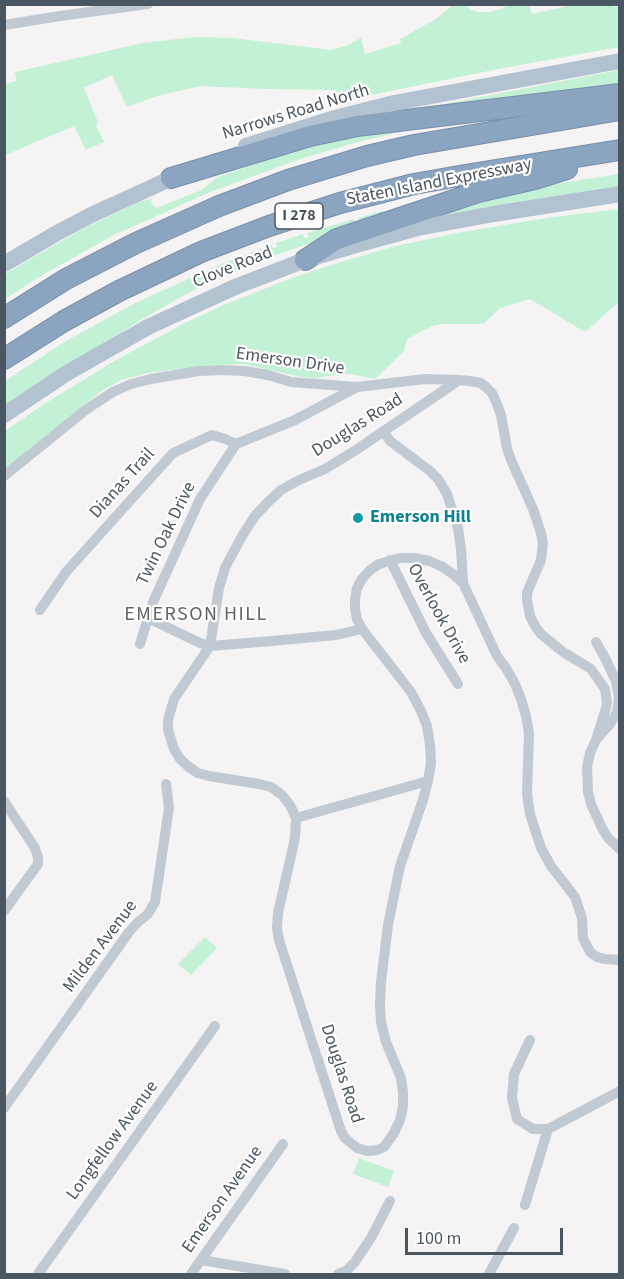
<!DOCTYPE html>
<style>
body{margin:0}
#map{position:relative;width:624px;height:1279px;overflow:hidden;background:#f5f3f3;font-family:"Source Sans 3",sans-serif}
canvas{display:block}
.frame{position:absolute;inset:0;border:6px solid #4a5661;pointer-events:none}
.scale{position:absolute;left:405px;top:1228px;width:158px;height:27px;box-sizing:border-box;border:3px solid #4a5661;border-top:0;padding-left:8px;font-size:18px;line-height:21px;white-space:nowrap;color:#4a5661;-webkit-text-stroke:4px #fff;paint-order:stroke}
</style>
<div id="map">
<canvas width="624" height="1279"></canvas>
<div class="frame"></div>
<div class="scale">100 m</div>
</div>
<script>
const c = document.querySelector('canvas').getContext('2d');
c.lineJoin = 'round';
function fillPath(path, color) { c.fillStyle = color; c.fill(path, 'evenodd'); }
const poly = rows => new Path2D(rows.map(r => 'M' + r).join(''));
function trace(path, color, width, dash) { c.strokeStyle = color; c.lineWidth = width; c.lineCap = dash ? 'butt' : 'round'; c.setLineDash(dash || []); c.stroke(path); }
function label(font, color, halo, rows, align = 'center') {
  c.font = font + ' "Source Sans 3",sans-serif'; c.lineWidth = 4.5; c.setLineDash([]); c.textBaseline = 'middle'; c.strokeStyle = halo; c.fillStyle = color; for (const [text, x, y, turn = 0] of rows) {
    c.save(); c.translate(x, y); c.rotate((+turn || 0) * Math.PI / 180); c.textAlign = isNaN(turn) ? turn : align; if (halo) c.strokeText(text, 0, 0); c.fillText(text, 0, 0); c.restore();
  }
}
const green = poly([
 [453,5,465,5,471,10,478,12,490,12,501,9,509,5,529,5,532,14,573,5,612,5,613,7,619,6,619,47,498,69,337,102,333,90,265,89,200,86,157,96,127,107,112,75,84,88,98,122,96,125,104,142,86,150,74,126,5,155,5,84,17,81,15,72,143,43,195,37,232,38,331,50,346,46,361,38,365,54,401,43,400,39,436,19],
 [619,70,619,88,430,110,445,104],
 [417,128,358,142,303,158,210,192,114,235,39,277,5,299,5,274,84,228,137,203,152,198,151,203,156,208,202,190,217,177,310,146,361,133],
 [619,174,619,187,444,216,454,209,500,195,548,185],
 [397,207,410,209,267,258,192,291,139,321,5,408,5,381,66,341,135,303,219,265,253,252,254,256,259,254,258,250,271,245,273,248,277,247,276,243,303,234,304,238,309,237,307,233,354,219,355,223,359,222,358,218,382,211,383,215,395,212,394,208],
 [619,209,619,302,585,332,530,299,500,308,483,324,443,324,432,326,407,339,404,351,375,379,351,374,338,374,317,378,301,377,244,364,215,365,147,373,121,380,100,392,5,469,5,431,41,406,116,360,187,322,224,305,292,278,331,265,392,247,457,233,546,218],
 [205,937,217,948,191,975,178,964],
 [359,1158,394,1171,388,1187,353,1174]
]);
const minor = poly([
 [4,25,60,16,148,4],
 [383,431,390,441,430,471,438,479,447,494,458,528,461,549,463,583],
 [4,476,83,412,96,403,113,392,131,384,151,379,199,371,221,370,245,371,268,375,291,382,357,387,425,379,459,380],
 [390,560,426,633,458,684],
 [40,610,66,572,173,453,212,435,225,439,236,444,295,420,357,387],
 [148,618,200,643,210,646,272,641,336,635,362,629],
 [596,642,605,658,616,681,619,698,617,712,610,724,596,740,590,753,587,767,588,792,591,804,602,828,608,838,620,849],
 [140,644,153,602,200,499,236,444],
 [596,740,606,708,607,702,605,689,591,669,563,652,541,634,535,626,530,616,527,600,527,593,541,560,543,543,541,533,533,509,511,460,507,448,501,415,497,404,492,393,486,387,480,383,470,381,459,380,356,450,325,469,299,480,281,490,267,503,255,516,242,536,225,568,219,588,210,646,174,699,168,720,168,730,174,749,180,759,189,767,198,773,209,776,259,784,271,787,282,795,290,805,296,818,295,838,278,913,277,928,279,940,341,1131,345,1138,357,1148,367,1151,377,1150,384,1147,394,1133,400,1120,403,1107,403,1092,401,1078,386,1042,381,1022,380,1004,381,982,388,925,400,866,423,800,428,781,431,763,430,745,427,726,421,711,411,692,362,629,357,619,355,609,355,599,357,588,362,579,370,570,379,564,400,558,415,558,429,561,441,566,453,574,463,583,497,656,506,668,515,684,521,699,526,716,529,733,527,794,530,814,541,848,551,866,575,897,582,918,583,938,590,952,597,957,604,959,620,960],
 [4,801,35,848,38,857,38,864,4,911],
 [296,818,428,781],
 [530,1040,514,1074,512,1098,517,1119,533,1129,548,1129,620,1091],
 [4,1108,129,932,137,923,148,914,155,902,169,808,166,784],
 [525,1205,548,1129],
 [201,1260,285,1274],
 [38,1274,215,1026],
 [191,1274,283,1144],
 [338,1274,346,1271,355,1262,371,1238,390,1201],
 [489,1274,514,1228]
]);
const primary = poly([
 [246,146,335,118,394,103,620,61],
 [4,264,57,233,91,215,181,174],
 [4,415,67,373,148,327,235,287,305,260,363,243,418,228,494,214,620,194]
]);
const motorway = poly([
 [171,178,310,136,357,126,620,94],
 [305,260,337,239,478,192,535,179,567,169],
 [4,318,66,279,136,243,219,206,288,180,367,156,414,145,620,110],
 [4,359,64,321,119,291,201,252,269,226,340,203,414,184,465,175,620,150]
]);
const markers = [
 [358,518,6,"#0f9aa8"]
];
const shields = [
 [299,216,48]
];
const shieldNames = [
 ["I 278",299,216]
];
const streetNames = [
 ["Narrows Road North",296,113,-17],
 ["Staten Island Expressway",439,183,-11],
 ["Clove Road",233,268,-22],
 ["Emerson Drive",290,362,8],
 ["Douglas Road",358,426,-32],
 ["Dianas Trail",123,484,-48],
 ["Twin Oak Drive",167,534,-64],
 ["Overlook Drive",438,614,61],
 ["Milden Avenue",101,947,-53],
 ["Douglas Road",341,1074,72],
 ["Longfellow Avenue",113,1141,-54],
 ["Emerson Avenue",223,1200,-55]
];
const cultureNames = [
 ["Emerson Hill",370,518]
];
const neighbourhoodNames = [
 ["EMERSON HILL",196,616]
];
fillPath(green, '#c3f1d5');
trace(motorway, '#7690ad', 22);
trace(minor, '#c1cad2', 10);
trace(primary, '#b3c2d1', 16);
trace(motorway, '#8ba5c1', 20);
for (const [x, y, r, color] of markers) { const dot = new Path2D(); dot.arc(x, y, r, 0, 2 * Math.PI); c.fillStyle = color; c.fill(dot); trace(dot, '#fff', 2); }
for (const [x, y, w] of shields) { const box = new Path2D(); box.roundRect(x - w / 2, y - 13, w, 26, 4.5); c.fillStyle = '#fff'; c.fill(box); trace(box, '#4a5661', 1.5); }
label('bold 16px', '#4a5661', null, shieldNames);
label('18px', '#4a5661', '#fff', streetNames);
label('bold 18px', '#0d838f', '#fff', cultureNames, 'left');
c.letterSpacing = '1.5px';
label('20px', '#5f6368', '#fff', neighbourhoodNames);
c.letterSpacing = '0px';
</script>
